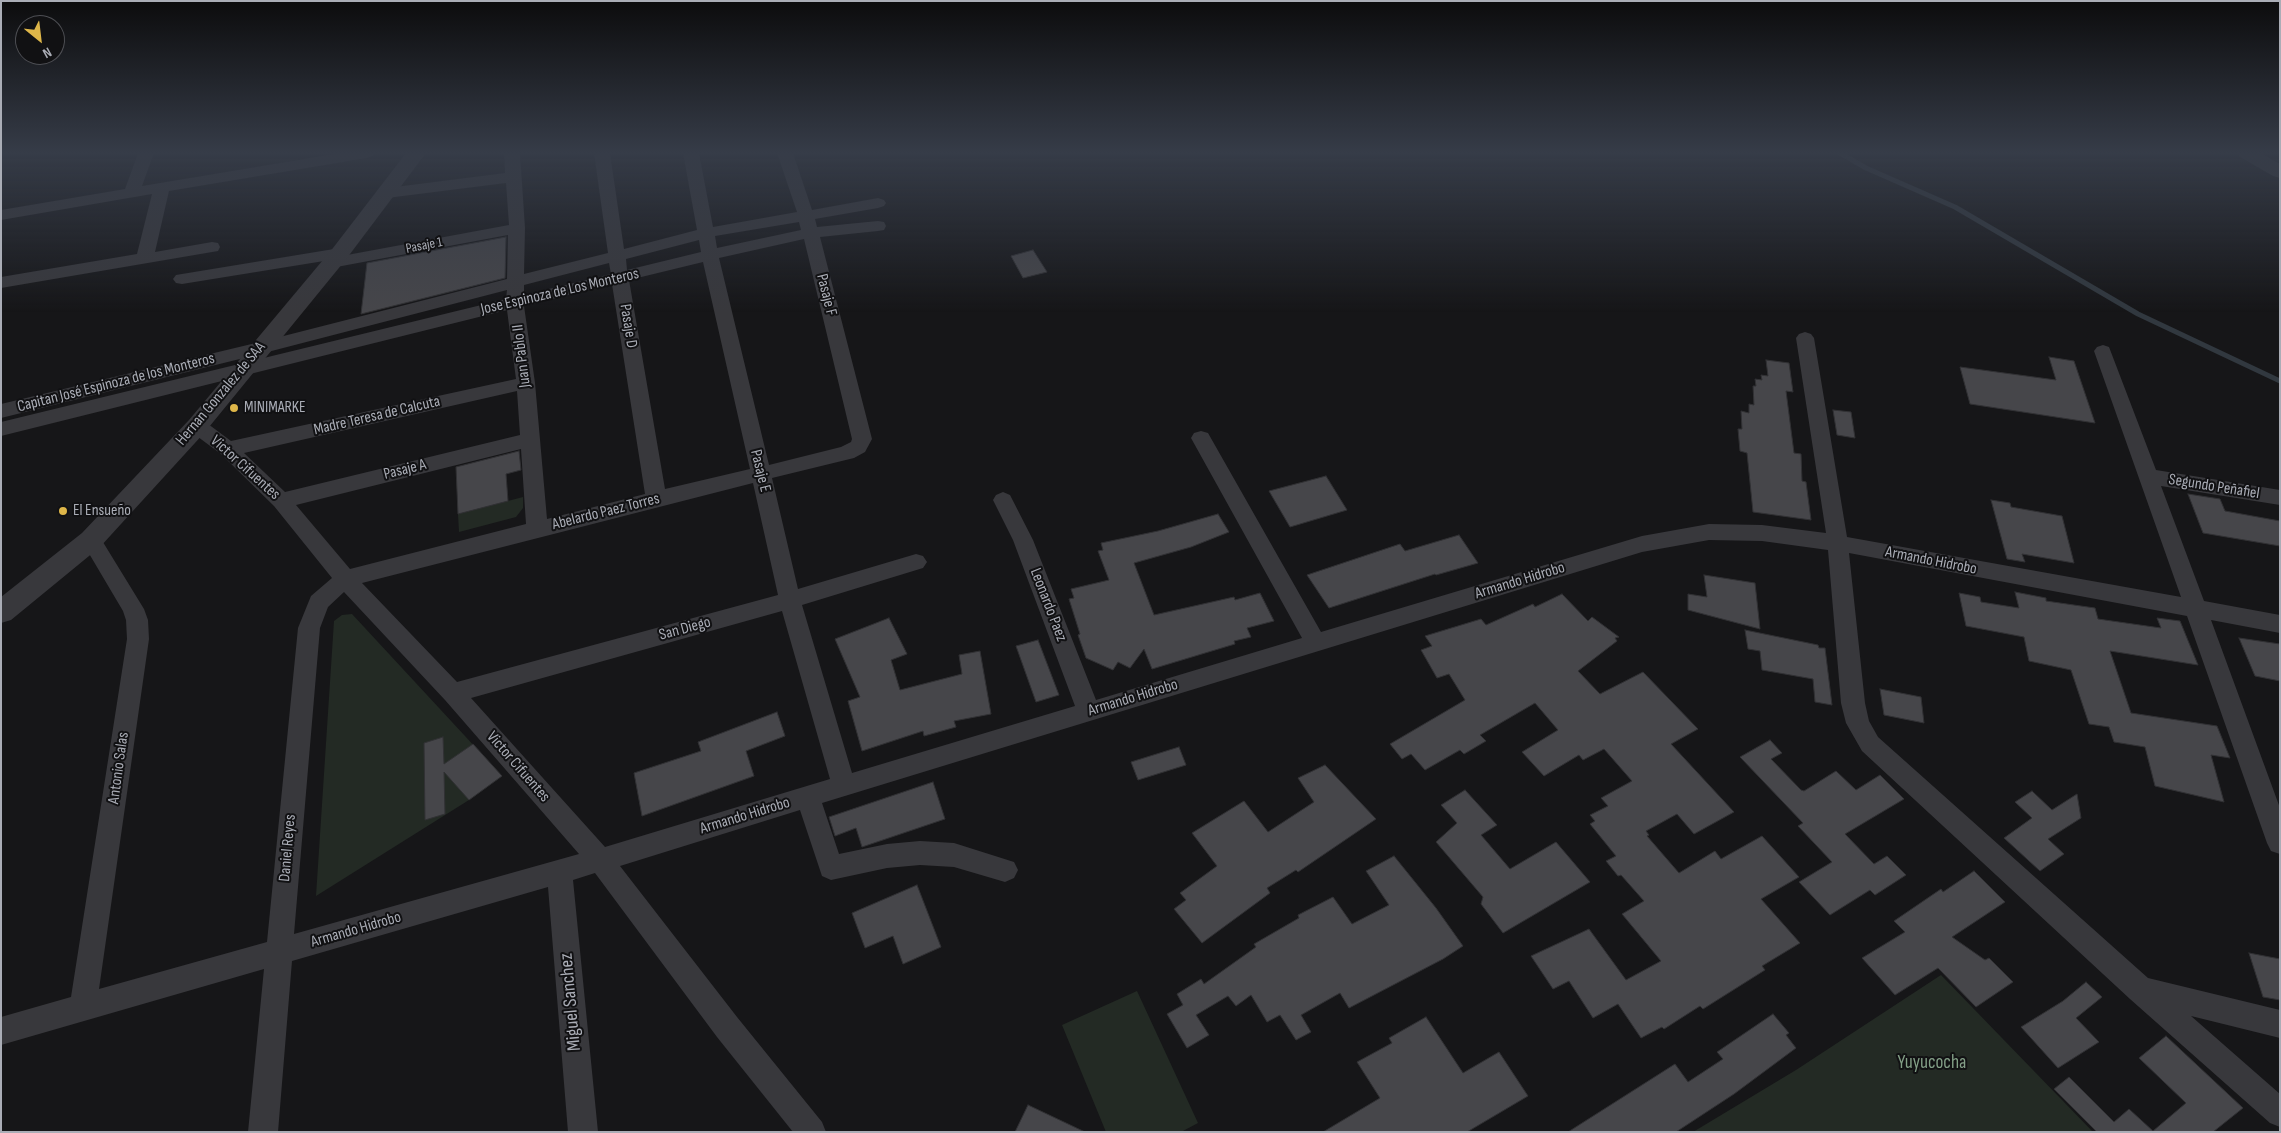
<!DOCTYPE html>
<meta charset="utf-8">
<style>
body{margin:0}
#map{position:relative;width:2281px;height:1133px;overflow:hidden;background:#161618;font-family:"Sofia Sans Condensed",sans-serif}
canvas{display:block}
.frame{position:absolute;inset:0;border:2px solid #aaadb6;pointer-events:none}
.north{position:absolute;left:15px;top:15px;width:50px;height:50px;box-sizing:border-box;background:#111113;border:1px solid #4e4f54;border-radius:50%;rotate:151deg;font-size:14px;font-weight:700;line-height:20px;text-align:center;color:#aaadb6}
.north::after{content:'';display:block;margin:auto;width:18px;height:22px;background:#deb649;clip-path:polygon(50% 0,100% 100%,50% 72%,0 100%)}
</style>
<div id="map">
<canvas width="2281" height="1133"></canvas>
<div class="frame"></div>
<div class="north">N</div>
</div>
<script>
const c = document.querySelector('canvas').getContext('2d');
c.lineJoin = 'round';
function fillPath(path, color) { c.fillStyle = color; c.fill(path, 'evenodd'); }
const poly = rows => new Path2D(rows.map(r => 'M' + r).join(''));
function trace(path, color, width, dash) { c.strokeStyle = color; c.lineWidth = width; c.lineCap = dash ? 'butt' : 'round'; c.setLineDash(dash || []); c.stroke(path); }
function label(font, color, halo, rows, align = 'center') {
  c.font = font + ' "Sofia Sans Condensed",sans-serif'; c.lineWidth = 4; c.setLineDash([]); c.textBaseline = 'middle'; c.strokeStyle = halo; c.fillStyle = color; for (const [text, x, y, turn = 0] of rows) {
    c.save(); c.translate(x, y); c.rotate((+turn || 0) * Math.PI / 180); c.textAlign = isNaN(turn) ? turn : align; if (halo) c.strokeText(text, 0, 0); c.fillText(text, 0, 0); c.restore();
  }
}
const green = poly([
 [523,497,523,508,516,517,459,532,458,514],
 [352,614,502,776,469,800,316,896,334,621,342,615],
 [1941,975,2093,1132,1693,1132,1796,1070],
 [1137,991,1198,1123,1181,1132,1106,1132,1062,1025]
]);
const stream = poly([
 [1840,153,1866,168,1955,207,2138,314,2280,381]
]);
const building = poly([
 [506,237,505,278,361,314,367,263,506,237],
 [1033,250,1047,272,1023,278,1011,256,1033,250],
 [2049,357,2074,361,2095,423,1970,404,1960,367,2056,380,2049,357],
 [1766,360,1789,363,1793,392,1786,391,1794,453,1801,454,1802,481,1806,482,1811,520,1753,512,1747,453,1740,451,1738,429,1742,429,1741,411,1749,413,1749,404,1754,405,1753,386,1756,386,1755,379,1762,380,1761,375,1768,376,1766,360],
 [1833,410,1851,412,1855,438,1837,435,1833,410],
 [519,451,521,470,506,474,508,501,458,514,456,467,519,451],
 [1326,476,1347,510,1290,527,1269,491,1326,476],
 [2188,494,2220,499,2225,511,2280,521,2280,546,2203,533,2188,494],
 [1991,500,2010,503,2011,507,2062,516,2074,563,2022,554,2025,562,2007,559,1991,500],
 [1218,514,1229,532,1191,547,1134,563,1154,615,1234,597,1235,600,1260,593,1274,621,1247,628,1251,637,1234,641,1235,644,1152,669,1144,649,1130,668,1118,662,1113,670,1086,658,1078,635,1080,634,1069,599,1074,598,1071,589,1109,580,1098,551,1103,550,1101,543,1158,531,1218,514],
 [1459,535,1478,563,1436,575,1435,574,1329,608,1307,575,1400,544,1405,551,1459,535],
 [1704,575,1755,583,1760,629,1688,610,1688,594,1707,597,1704,575],
 [2015,592,2046,598,2046,601,2095,608,2098,619,2161,628,2157,618,2180,621,2198,665,2110,651,2131,713,2217,726,2230,758,2211,755,2224,802,2155,786,2145,747,2114,742,2109,727,2089,724,2071,670,2029,661,2024,637,1966,626,1959,593,1980,597,1981,602,2019,608,2015,592],
 [1562,594,1588,621,1592,617,1619,637,1615,638,1617,641,1578,671,1600,694,1643,672,1698,729,1671,744,1734,812,1694,834,1677,814,1646,831,1649,835,1647,836,1679,873,1715,851,1721,859,1762,836,1799,877,1761,899,1800,943,1762,966,1765,970,1703,1009,1700,1006,1664,1029,1662,1027,1641,1038,1618,1004,1593,1018,1569,981,1553,989,1531,956,1589,929,1626,980,1661,961,1622,914,1644,901,1621,875,1618,876,1606,861,1616,856,1590,824,1595,821,1590,815,1608,806,1601,798,1632,781,1604,749,1583,760,1579,755,1544,776,1522,752,1558,730,1535,703,1480,735,1486,741,1464,754,1460,750,1425,770,1411,754,1402,759,1390,744,1465,700,1449,674,1437,678,1421,650,1432,646,1425,636,1481,619,1486,625,1533,604,1535,607,1562,594],
 [889,618,907,654,891,660,900,690,962,674,959,655,980,651,991,714,954,721,956,727,924,736,923,731,862,751,848,701,860,697,835,639,889,618],
 [1745,630,1818,645,1819,648,1825,648,1832,705,1815,702,1813,679,1762,670,1760,651,1748,649,1745,630],
 [2239,638,2280,644,2280,681,2255,676,2239,638],
 [1038,640,1059,695,1036,702,1016,646,1038,640],
 [1880,689,1921,697,1924,723,1884,715,1880,689],
 [777,712,785,736,746,751,754,776,642,816,634,773,701,751,698,742,777,712],
 [443,737,444,764,473,744,502,776,469,800,444,772,445,814,425,820,424,743,443,737],
 [1770,740,1782,753,1771,759,1801,790,1804,791,1836,771,1856,790,1880,775,1904,799,1845,834,1874,864,1887,856,1906,875,1875,895,1870,890,1830,915,1799,882,1832,862,1798,826,1803,823,1740,757,1770,740],
 [1179,747,1186,765,1138,780,1131,762,1179,747],
 [1325,765,1376,819,1298,872,1296,870,1267,888,1270,893,1202,943,1174,909,1186,900,1180,893,1217,866,1192,833,1244,801,1268,832,1314,802,1298,778,1325,765],
 [933,782,945,819,862,847,856,828,835,836,829,817,933,782],
 [1465,790,1497,825,1481,835,1510,869,1556,842,1590,882,1503,933,1481,904,1483,897,1436,842,1457,823,1441,805,1465,790],
 [2032,791,2052,810,2077,794,2081,818,2048,839,2064,854,2040,871,2004,838,2032,818,2015,802,2032,791],
 [1394,856,1436,908,1463,946,1443,959,1349,1008,1340,993,1301,1015,1311,1032,1296,1040,1280,1015,1267,1022,1251,995,1236,1006,1228,996,1196,1015,1209,1035,1187,1048,1167,1014,1183,1005,1177,994,1201,979,1204,984,1256,947,1254,944,1299,918,1298,915,1333,897,1352,924,1389,905,1366,871,1394,856],
 [1974,871,2005,902,1952,937,1985,960,1989,958,2013,982,1976,1007,1938,968,1895,995,1862,958,1905,932,1894,921,1941,889,1943,892,1974,871],
 [917,885,941,947,903,964,893,936,865,948,852,913,917,885],
 [2249,953,2280,959,2280,1000,2263,997,2249,953],
 [2086,982,2102,997,2076,1018,2099,1042,2058,1068,2021,1027,2063,1001,2086,982],
 [1773,1014,1789,1033,1786,1035,1796,1048,1734,1094,1676,1132,1568,1132,1675,1064,1688,1082,1723,1059,1717,1052,1773,1014],
 [1426,1017,1463,1073,1499,1052,1528,1096,1467,1132,1323,1132,1380,1098,1357,1062,1392,1043,1389,1038,1426,1017],
 [2166,1036,2243,1108,2213,1132,2097,1132,2054,1089,2069,1077,2114,1122,2129,1109,2153,1131,2186,1103,2139,1058,2166,1036],
 [1028,1105,1085,1132,1015,1132,1028,1105]
]);
const minor = poly([
 [138,153,154,153,142,186,340,153,375,153,372,156,367,158,169,191,155,252,212,242,218,243,220,247,218,251,1,288,1,277,137,254,152,194,1,220,1,210,125,189,138,153],
 [504,153,520,153,525,228,524,274,608,253,594,153,610,153,624,249,697,230,683,153,699,153,713,227,797,212,777,153,793,153,812,210,878,198,884,200,886,203,884,206,878,208,815,219,817,227,878,221,884,222,886,226,884,230,878,231,820,237,872,439,865,452,854,458,772,478,798,589,916,554,923,556,927,562,923,568,802,605,852,773,1075,706,1013,540,993,500,996,495,1003,492,1010,495,1033,540,1096,700,1302,638,1191,438,1194,433,1201,431,1208,433,1321,632,1642,536,1709,524,1762,525,1826,533,1796,338,1799,334,1805,332,1811,334,1814,338,1847,537,2181,597,2094,351,2097,347,2103,345,2109,347,2156,470,2280,490,2280,505,2161,486,2204,601,2280,615,2280,633,2211,620,2280,808,2280,854,2271,851,2267,843,2187,616,1849,553,1865,703,1869,721,1878,737,2148,978,2280,1010,2280,1038,2191,1016,2280,1094,2280,1127,2270,1123,2130,999,1862,751,1846,723,1841,703,1828,550,1762,541,1709,540,1642,552,822,803,839,854,887,844,920,841,954,843,1014,862,1018,870,1014,878,1005,882,954,867,920,865,887,868,831,880,822,876,800,810,620,866,737,1017,822,1122,826,1132,793,1132,717,1037,595,873,573,880,598,1132,568,1132,548,887,292,961,278,1132,248,1132,264,969,1,1045,1,1017,71,997,127,639,126,620,123,611,81,540,84,534,91,532,98,534,144,609,148,620,149,639,99,989,267,942,298,628,311,596,332,578,274,506,221,454,190,431,187,426,190,421,197,419,204,421,231,441,516,379,507,310,1,436,1,422,506,299,507,290,260,354,1,418,1,404,260,342,507,279,508,235,331,268,325,267,322,263,324,261,182,284,176,283,173,279,176,275,182,274,340,248,346,249,347,255,509,225,506,183,387,198,381,196,379,193,381,190,387,188,505,173,504,153],
 [799,222,801,230,717,248,715,236,799,222],
 [804,239,852,439,851,442,841,447,769,465,719,258,804,239],
 [699,240,701,252,627,270,626,259,699,240],
 [703,262,750,469,665,489,629,280,703,262],
 [609,263,611,274,524,295,524,285,609,263],
 [612,284,645,494,547,519,535,383,524,306,612,284],
 [517,391,520,435,285,492,244,453,517,391],
 [521,449,526,524,350,569,296,505,521,449],
 [753,483,778,595,457,682,362,583,753,483],
 [344,592,445,700,579,854,294,934,320,628,328,607,344,592],
 [782,611,830,779,605,847,471,698,782,611]
]);
const tertiary = poly([
 [406,153,426,153,347,258,205,432,100,547,11,620,1,623,1,597,82,533,189,420,333,248,406,153],
 [2237,153,2261,153,2280,164,2280,178,2273,176,2240,157,2237,153]
]);
const markers = [
 [234,408,5,"#deb649"],
 [63,511,5,"#deb649"]
];
const farStreetnames = [
 ["Pasaje 1",424,246,-11]
];
const streetNames = [
 ["Jose Espinoza de Los Monteros",560,292,-13],
 ["Pasaje F",826,295,76],
 ["Pasaje D",628,326,81],
 ["Juan Pablo II",522,356,-97],
 ["Capitan José Espinoza de los Monteros",116,383,-14],
 ["Hernan Gonzalez de SAA",221,394,-50],
 ["Madre Teresa de Calcuta",377,416,-13],
 ["Victor Cifuentes",245,468,42],
 ["Pasaje A",405,470,-14],
 ["Pasaje E",760,471,76],
 ["Segundo Peñafiel",2214,487,9],
 ["Abelardo Paez Torres",606,512,-14],
 ["Armando Hidrobo",1931,561,11],
 ["Armando Hidrobo",1520,581,-17],
 ["Leonardo Paez",1048,605,69],
 ["San Diego",685,629,-15],
 ["Armando Hidrobo",1133,698,-17],
 ["Victor Cifuentes",518,767,49],
 ["Antonio Salas",119,768,-82],
 ["Armando Hidrobo",745,816,-17],
 ["Daniel Reyes",288,848,-85],
 ["Armando Hidrobo",356,930,-16]
];
const poiNames = [
 ["MINIMARKE",244,408],
 ["El Ensueño",73,511]
];
const nearStreetnames = [
 ["Miguel Sanchez",571,1002,-95]
];
const nearParknames = [
 ["Yuyucocha",1932,1063]
];
fillPath(green, '#232a24');
trace(stream, '#31383f', 5);
fillPath(building, '#46464a');
trace(building, '#313134', 1);
fillPath(minor, '#38383c');
fillPath(tertiary, '#38383c');
const sky = c.createLinearGradient(0, 0, 0, 312);
sky.addColorStop(0, '#0c0c0d');
sky.addColorStop(0.49, '#363c48');
sky.addColorStop(1, '#363c4800');
c.fillStyle = sky;
c.fillRect(0, 0, 2281, 312);
for (const [x, y, r, color] of markers) { const dot = new Path2D(); dot.arc(x, y, r, 0, 2 * Math.PI); c.fillStyle = color; c.fill(dot); trace(dot, '#111113', 2); }
label('14px', '#aaadb6', '#111113', farStreetnames);
label('16px', '#aaadb6', '#111113', streetNames);
label('16px', '#aaadb6', '#111113', poiNames, 'left');
label('19px', '#aaadb6', '#111113', nearStreetnames);
label('19px', '#839f87', '#111113', nearParknames);
</script>
